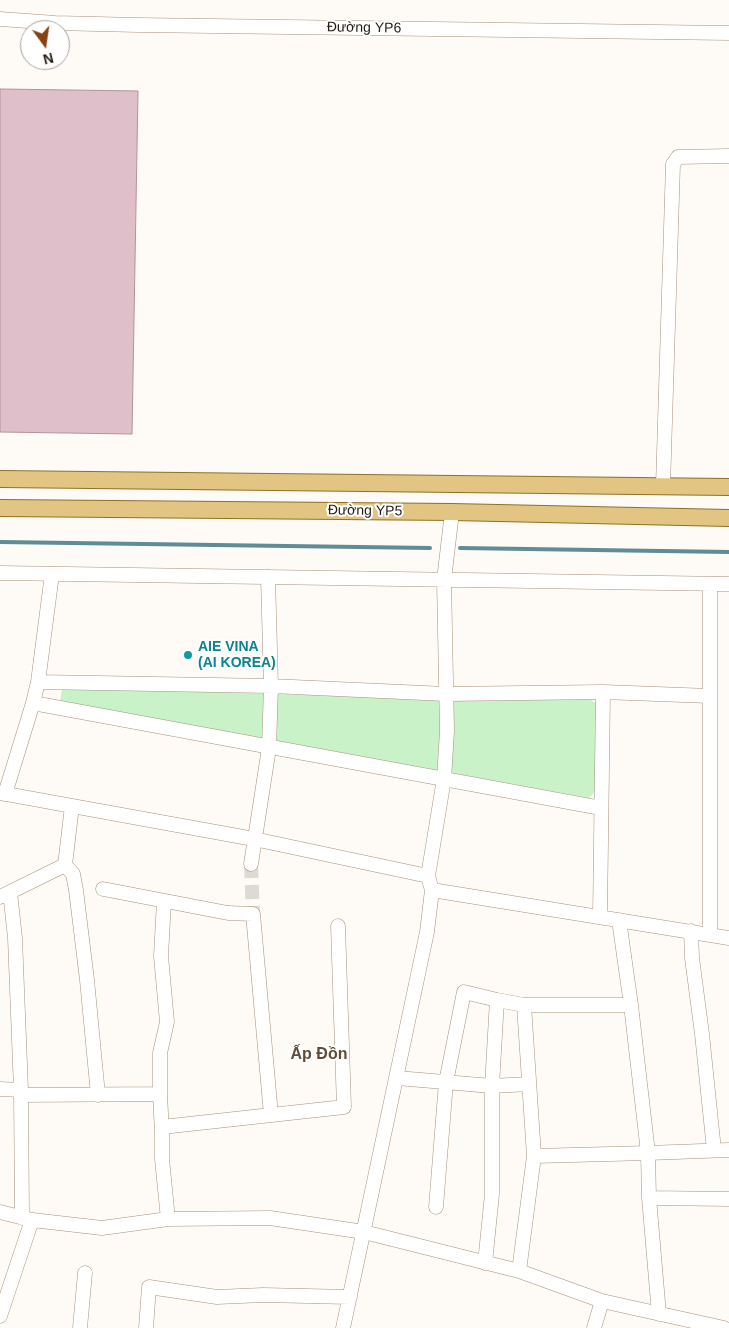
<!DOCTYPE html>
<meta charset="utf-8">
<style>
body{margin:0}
#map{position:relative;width:729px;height:1328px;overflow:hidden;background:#fefaf5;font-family:Helvetica,sans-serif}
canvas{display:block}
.north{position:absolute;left:20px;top:20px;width:50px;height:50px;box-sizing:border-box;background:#fff;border:1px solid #a7a4a0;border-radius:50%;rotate:166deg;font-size:14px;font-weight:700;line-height:20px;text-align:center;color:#221b12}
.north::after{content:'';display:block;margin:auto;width:18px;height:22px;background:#864312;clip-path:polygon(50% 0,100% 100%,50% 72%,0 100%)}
</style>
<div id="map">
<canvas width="729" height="1328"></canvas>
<div class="north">N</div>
</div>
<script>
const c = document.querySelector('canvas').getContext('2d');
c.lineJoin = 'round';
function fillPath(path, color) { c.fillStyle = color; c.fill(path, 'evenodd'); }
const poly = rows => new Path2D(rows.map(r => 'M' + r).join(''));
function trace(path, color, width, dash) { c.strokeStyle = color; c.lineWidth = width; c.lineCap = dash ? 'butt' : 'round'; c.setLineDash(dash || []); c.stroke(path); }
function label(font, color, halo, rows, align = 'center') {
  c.font = font + ' Helvetica,sans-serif'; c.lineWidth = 4; c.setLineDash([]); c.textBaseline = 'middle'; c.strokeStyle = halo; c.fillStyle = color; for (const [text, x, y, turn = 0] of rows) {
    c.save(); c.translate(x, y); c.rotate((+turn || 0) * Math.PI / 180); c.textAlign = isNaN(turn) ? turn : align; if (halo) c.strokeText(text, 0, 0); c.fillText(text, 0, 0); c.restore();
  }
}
const green = poly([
 [85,688,405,698,587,697,597,704,597,790,589,798,60,701,62,690]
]);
const stream = poly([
 [0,542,430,548],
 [460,548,729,552]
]);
const building = poly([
 [0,89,138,91,132,434,0,432,0,89]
]);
const minorTunnel = poly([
 [251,864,253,914]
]);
const minor = poly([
 [0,19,55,23,138,25,729,33],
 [663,486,673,164,678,157,729,156],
 [0,573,729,584],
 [38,682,271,686,446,694,603,692,710,696],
 [33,703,601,808],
 [0,793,254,839,428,876],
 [5,794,33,703,38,682,52,574],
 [251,864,269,748,271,686,268,577],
 [65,865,73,874,76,890,87,980,98,1095],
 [103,889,228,913,253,914,271,1115],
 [432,890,729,938],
 [10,892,15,938,21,1090],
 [0,897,65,865,72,806],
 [164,901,161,956,167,1022,160,1053,160,1094,162,1133,162,1159,168,1219],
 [600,917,603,692],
 [619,920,631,1005],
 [691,931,692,958,702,1034,714,1150],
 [710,934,710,584],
 [524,1005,497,1000,492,1086,529,1084],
 [397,1078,492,1086,492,1194,485,1263],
 [0,1089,21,1090,22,1218],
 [22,1095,160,1094],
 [162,1127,344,1107,338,926],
 [649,1198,648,1153,729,1150],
 [436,1207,446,1082,464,992,497,1000],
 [0,1212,32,1220,102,1228,168,1219,270,1218,364,1232,519,1271,602,1301,724,1328],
 [519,1271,534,1156,648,1153,631,1005,524,1005,534,1156],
 [659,1314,649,1198,729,1199],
 [0,1316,32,1220],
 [80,1328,85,1273],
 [146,1328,149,1287,217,1297,263,1295,350,1297],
 [343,1328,427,932,432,890,428,876,444,779,447,731,444,580,452,512],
 [594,1328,602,1301]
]);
const major = poly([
 [0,479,729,487],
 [0,508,452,512,729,518]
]);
const markers = [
 [188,655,5,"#0f9aa8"]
];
const streetNames = [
 ["Đường YP6",364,28,1],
 ["Đường YP5",365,511,1]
];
const cultureNames = [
 ["AIE VINA",198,647],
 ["(AI KOREA)",198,663]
];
const quarterNames = [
 ["Ấp Đồn",319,1055]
];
fillPath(green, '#caf2c9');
trace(stream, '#5e8c97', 4);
fillPath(building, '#dfbfc9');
trace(building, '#b2939e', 1);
trace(minorTunnel, '#ddd9d3', 14, [14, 7]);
trace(minor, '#a6927c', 15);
trace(major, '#927026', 18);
trace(minor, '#fff', 14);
trace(major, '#e2c583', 16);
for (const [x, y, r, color] of markers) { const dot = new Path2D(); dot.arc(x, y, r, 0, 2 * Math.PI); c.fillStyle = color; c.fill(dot); trace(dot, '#fff', 2); }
label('14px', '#221b12', '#fff', streetNames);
label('bold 14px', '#0d838f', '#fff', cultureNames, 'left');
label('bold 16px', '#5e4c38', '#fff', quarterNames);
</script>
